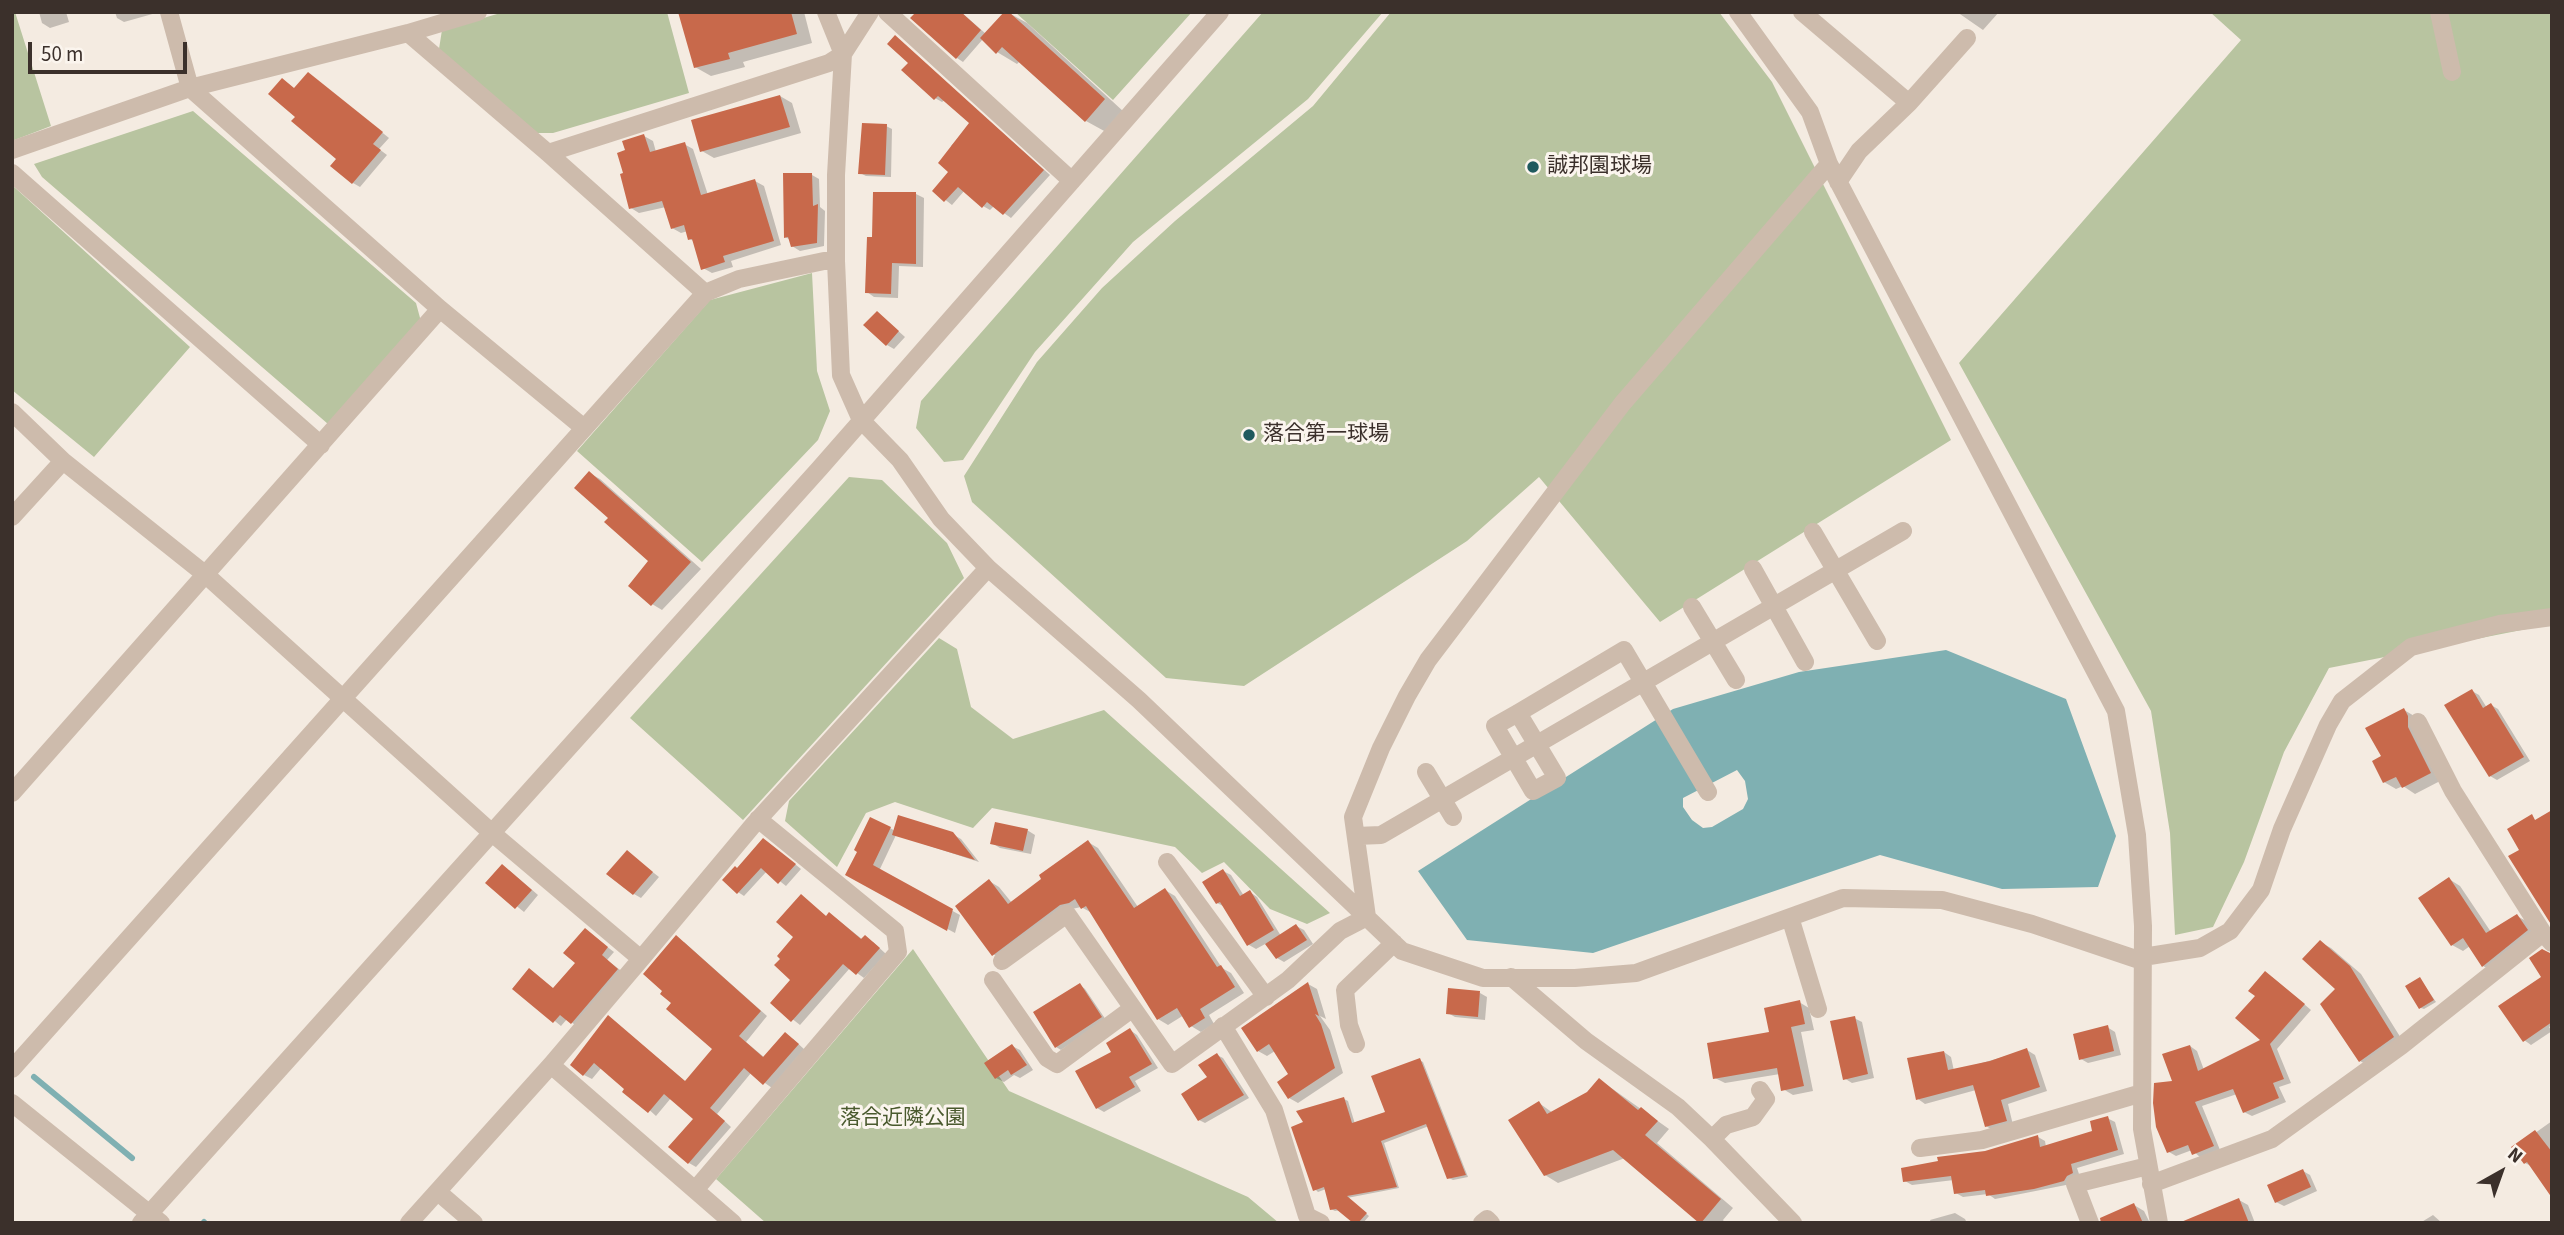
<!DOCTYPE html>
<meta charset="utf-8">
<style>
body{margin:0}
#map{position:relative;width:2564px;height:1235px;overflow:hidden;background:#f4ebe1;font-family:"Source Sans 3",sans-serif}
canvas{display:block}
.frame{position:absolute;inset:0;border:14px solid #3b302b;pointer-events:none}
.north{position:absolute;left:2466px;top:1137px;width:70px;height:70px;-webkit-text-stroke:5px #fbf5ee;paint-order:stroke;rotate:40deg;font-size:19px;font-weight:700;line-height:28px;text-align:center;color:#3b302b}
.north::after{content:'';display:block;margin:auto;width:24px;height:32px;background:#3b302b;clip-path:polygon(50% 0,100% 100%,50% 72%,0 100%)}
.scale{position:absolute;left:28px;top:42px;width:159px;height:32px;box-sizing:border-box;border:4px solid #3b302b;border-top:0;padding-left:9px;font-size:21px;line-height:24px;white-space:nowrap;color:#3b302b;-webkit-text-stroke:5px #fbf5ee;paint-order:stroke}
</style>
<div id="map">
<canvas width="2564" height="1235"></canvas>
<div class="frame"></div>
<div class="north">N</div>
<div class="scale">50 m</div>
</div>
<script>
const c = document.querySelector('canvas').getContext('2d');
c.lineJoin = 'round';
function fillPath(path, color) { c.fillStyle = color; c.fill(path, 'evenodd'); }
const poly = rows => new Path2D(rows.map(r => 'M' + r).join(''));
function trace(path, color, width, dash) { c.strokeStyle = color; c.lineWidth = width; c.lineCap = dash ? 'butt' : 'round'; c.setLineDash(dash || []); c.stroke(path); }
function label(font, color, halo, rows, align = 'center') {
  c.font = font + ' "Source Sans 3","Noto Sans JP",sans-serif'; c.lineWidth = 6; c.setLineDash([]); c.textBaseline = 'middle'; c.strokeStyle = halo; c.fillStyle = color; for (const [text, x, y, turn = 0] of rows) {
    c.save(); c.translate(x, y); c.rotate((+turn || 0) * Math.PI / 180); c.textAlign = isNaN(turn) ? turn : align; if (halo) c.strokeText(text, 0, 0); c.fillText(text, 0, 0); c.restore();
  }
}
const green = poly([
 [12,12,15,12,51,126,12,141],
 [504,12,667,12,689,93,553,133,530,133,439,49,442,30],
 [1015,12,1192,12,1113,100],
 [1263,12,1383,12,1308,99,1133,242,1035,352,963,460,944,462,916,428,921,401],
 [1391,12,1719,12,1772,82,1951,440,1660,622,1539,477,1467,541,1244,686,1166,678,972,502,964,476,1037,362,1102,288,1175,221,1313,106],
 [2210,12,2552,12,2552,624,2329,668,2284,752,2244,862,2213,927,2175,935,2170,833,2151,711,1959,363,2241,40],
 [193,111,416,303,423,329,328,424,42,177,34,164],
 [12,185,190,347,94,457,12,390],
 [812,273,817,371,830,411,818,440,702,562,577,451,710,300],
 [849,477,882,480,947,543,964,578,743,820,630,718],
 [939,638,957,649,971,707,1013,739,1104,710,1330,913,1307,924,1270,909,1224,862,1202,873,1175,847,992,808,973,828,895,802,866,813,837,867,785,821,789,801],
 [913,949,1009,1091,1248,1197,1279,1223,766,1223,716,1179]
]);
const water = poly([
 [1946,650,2066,699,2116,836,2098,887,2002,889,1880,855,1593,953,1467,940,1418,871,1673,709,1799,672],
 [1737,770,1745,781,1748,799,1743,809,1712,827,1703,828,1692,820,1683,807,1683,798]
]);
const shadow = poly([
 [39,12,66,12,69,22,50,28,42,23],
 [115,12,156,12,156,13,124,22,117,18],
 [680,12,804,12,812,43,743,62,745,67,711,76,695,67],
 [918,12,961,12,986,34,1007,12,1027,23,1124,112,1106,132,1086,121,1020,61,1017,64,997,52,983,39,963,62,957,58],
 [1957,12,1999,12,1983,30],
 [895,37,1050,175,1011,218,994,206,990,210,983,206,965,190,952,205,934,191,950,172,953,148,951,146,971,123,945,100,942,102,935,98,910,63],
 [309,74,389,138,379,149,387,155,360,187,353,183,339,159,297,116,283,80,295,89],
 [780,96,792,103,801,133,714,158,702,151],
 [886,126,892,129,891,177,866,176,860,173],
 [644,136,653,141,656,152,684,144,693,149,708,195,755,181,764,186,781,245,731,261,733,267,712,273,703,268,695,242,690,239,688,231,681,233,672,228,666,207,639,213,631,208,626,174,627,151],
 [812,175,819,179,820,207,825,211,824,246,800,251,792,246,791,240,785,237],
 [916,194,924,198,923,267,899,266,898,298,874,297,867,292,874,239],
 [878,313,905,337,894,349,887,345],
 [589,473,600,479,701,569,662,610,652,604,651,561,611,517],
 [2472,691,2479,695,2487,708,2491,705,2498,709,2530,761,2497,780,2490,776],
 [2404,710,2416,717,2442,780,2415,794,2403,786,2396,789,2384,782,2383,757],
 [890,828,895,831,952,834,961,839,979,862,896,835,879,871,960,915,955,933,847,875],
 [1027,830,1035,835,1031,854,1000,848,992,843],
 [1088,842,1098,848,1138,907,1165,890,1175,896,1222,968,1231,973,1244,993,1209,1015,1214,1024,1201,1032,1191,1026,1184,1015,1168,1025,1158,1019,1092,913,1081,907,1072,909,1003,960,993,954,989,881,999,887,1012,903],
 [770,844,801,869,786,886,767,871,744,896,738,892,738,869],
 [627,852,659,877,641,898,634,894],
 [509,870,538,895,524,912,488,883],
 [1223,871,1231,875,1244,896,1250,892,1257,897,1281,936,1296,926,1304,930,1313,944,1284,962,1277,958,1267,943,1256,949,1249,945,1225,907,1217,903],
 [2449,879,2460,886,2491,932,2517,916,2528,922,2538,937,2494,972,2483,966,2470,946,2463,951,2452,945],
 [802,897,827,917,830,914,837,919,863,940,873,942,886,954,864,978,850,968,800,1025,772,1003,793,980,795,937],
 [585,930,614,952,607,960,624,973,578,1027,567,1019,561,1026,514,988,555,990,577,963],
 [684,942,767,1016,746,1042,765,1058,793,1039,805,1050,772,1088,751,1073,717,1114,731,1127,696,1167,689,1163,696,1118,671,1098,656,1116,602,1067,592,1079,584,1075,609,1017,686,1082,715,1049,673,1003],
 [2320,942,2331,948,2361,974,2404,1043,2371,1067,2360,1061,2338,989],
 [2552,956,2552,1025,2549,1027,2552,1031,2531,1045,2524,1040],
 [2272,977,2311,1010,2277,1049,2291,1083,2279,1087,2286,1102,2252,1116,2244,1112,2237,1094,2202,1106,2220,1150,2201,1158,2192,1150,2176,1156,2169,1152,2174,1083,2190,1046,2197,1051,2204,1070,2263,1041],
 [2420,979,2436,1002,2424,1009,2421,1008],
 [1308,984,1317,989,1326,1019,1320,1016,1330,1030,1343,1073,1298,1103,1289,1098,1291,1075,1275,1051,1267,1056,1258,1051],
 [1080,985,1085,989,1106,1020,1061,1050,1056,1047],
 [1480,993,1487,997,1485,1020,1455,1017,1448,1013],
 [1799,1002,1809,1008,1814,1030,1801,1032,1813,1091,1793,1095,1783,1089,1780,1074,1725,1083,1715,1078,1771,1033],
 [1854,1018,1862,1022,1874,1078,1852,1083,1844,1078],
 [2107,1027,2115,1032,2121,1055,2088,1063,2081,1059],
 [1130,1030,1137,1035,1158,1068,1135,1081,1141,1091,1104,1112,1097,1108,1113,1053],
 [1012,1046,1020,1050,1033,1070,1020,1078,1014,1075,1004,1082,996,1078],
 [2027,1050,2035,1055,2047,1091,2008,1104,2013,1125,1994,1131,1986,1126,1976,1090,1925,1104,1918,1099,1944,1052,1951,1057,1954,1071],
 [1217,1055,1223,1058,1249,1098,1205,1123,1199,1120],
 [1419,1060,1423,1062,1468,1177,1453,1180,1449,1178,1429,1126,1384,1143,1399,1188,1347,1198,1369,1216,1363,1223,1356,1223,1340,1210,1335,1211,1331,1209,1326,1189,1318,1192,1315,1189,1344,1099,1348,1101,1355,1124,1387,1113],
 [1600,1080,1669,1129,1657,1143,1733,1208,1723,1220,1725,1223,1701,1223,1625,1158,1558,1183,1545,1175,1539,1103,1553,1113,1588,1094],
 [2107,1118,2115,1122,2124,1154,2077,1168,2080,1177,2071,1184,1995,1199,1988,1194,1963,1197,1956,1193,1954,1180,1912,1185,1905,1181,2038,1137,2045,1141,2046,1147,2094,1132],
 [2552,1121,2552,1195,2533,1167,2525,1163,2514,1148],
 [2303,1171,2310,1175,2317,1191,2284,1206,2276,1202],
 [2239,1200,2248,1205,2255,1223,2215,1223],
 [2134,1205,2144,1211,2150,1223,2104,1223],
 [1955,1213,1965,1219,1967,1223,1931,1223,1930,1220],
 [2433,1215,2442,1223,2420,1223]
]);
const stream = poly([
 [34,1077,132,1158],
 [204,1222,205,1223]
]);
const building = poly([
 [678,12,791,12,797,34,728,53,730,59,694,68],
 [916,12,961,12,981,30,956,59,910,18],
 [1004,12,1009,12,1105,99,1085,122,1002,47,996,54,980,38],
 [895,35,1044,170,1003,215,987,202,982,208,958,187,944,202,932,191,948,172,938,163,969,123,938,96,934,100,901,70,908,63,887,44],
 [308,72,383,132,373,144,381,150,352,184,330,166,336,159,291,121,295,117,268,94,282,78,294,88],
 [780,95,790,127,700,152,691,120],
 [862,123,887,124,885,175,858,174],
 [644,134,650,152,685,142,701,195,755,179,774,241,723,256,725,262,701,270,692,239,688,240,684,225,671,229,662,201,629,209,620,174,623,173,617,153,625,150,622,141],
 [783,173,812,173,813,206,818,204,817,243,791,247,788,237,784,238],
 [873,192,916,192,916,264,892,263,891,294,865,293,867,237,872,237],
 [877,311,899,331,886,346,863,325],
 [589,471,691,562,651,606,628,586,648,561,604,522,608,518,574,488],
 [2472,689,2483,708,2491,703,2524,757,2489,777,2444,705],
 [2404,708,2408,716,2408,727,2431,773,2402,788,2396,777,2383,783,2372,761,2381,756,2365,728],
 [2552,810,2552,926,2508,856,2519,850,2507,829,2532,814,2535,820],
 [898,815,953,832,975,860,892,835],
 [870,817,891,827,873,865,953,909,947,931,845,875,857,852,854,850],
 [995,822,1028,829,1023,851,990,844],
 [763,838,796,864,778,884,761,868,737,894,722,880,735,866,737,868],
 [1088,840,1134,908,1165,888,1217,967,1221,965,1235,987,1200,1009,1205,1018,1189,1028,1177,1008,1157,1020,1086,906,1081,909,1075,899,1069,903,1060,905,992,956,955,906,989,879,1008,904,1041,879,1039,875],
 [627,850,653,872,633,895,606,874],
 [502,864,532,890,515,909,485,883],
 [1223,869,1240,896,1250,890,1274,930,1247,946,1220,902,1216,904,1202,882],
 [2449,877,2486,933,2517,914,2528,930,2482,967,2463,938,2451,946,2418,898],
 [801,894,826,916,829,912,861,939,865,935,880,948,856,975,843,964,791,1022,770,1003,790,980,774,965,780,959,777,956,793,937,776,922],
 [1296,924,1307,940,1276,959,1265,944],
 [585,928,608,947,602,955,618,969,571,1024,560,1015,553,1023,512,989,529,968,553,988,575,963,563,953],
 [676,935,761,1011,739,1036,763,1057,785,1032,799,1044,763,1085,744,1068,710,1108,725,1121,688,1164,668,1147,693,1119,664,1094,648,1113,622,1092,624,1089,594,1063,583,1076,570,1065,608,1015,685,1081,712,1049,666,1009,671,1003,660,994,662,991,643,974],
 [2320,940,2350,966,2394,1037,2359,1062,2320,1004,2335,989,2302,959],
 [2542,949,2552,954,2552,1022,2523,1042,2498,1006,2541,977,2529,958],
 [2265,971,2305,1004,2270,1044,2284,1079,2273,1083,2279,1098,2243,1113,2233,1089,2195,1102,2214,1146,2192,1155,2188,1145,2167,1153,2156,1127,2153,1103,2154,1083,2172,1081,2162,1054,2190,1045,2198,1071,2260,1040,2235,1018,2255,996,2248,991],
 [2420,977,2434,1000,2419,1009,2405,986],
 [1308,982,1319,1016,1315,1014,1321,1024,1335,1068,1288,1099,1277,1082,1288,1074,1269,1044,1257,1052,1241,1028],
 [1080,983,1102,1017,1055,1048,1033,1012],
 [1448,988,1480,991,1478,1017,1446,1014],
 [1800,1000,1805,1024,1791,1027,1804,1086,1781,1091,1777,1068,1713,1079,1707,1043,1769,1032,1764,1008],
 [1855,1016,1868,1074,1843,1080,1830,1021],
 [2108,1025,2114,1051,2079,1060,2073,1034],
 [1130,1028,1152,1064,1129,1077,1135,1087,1096,1109,1075,1071,1111,1052,1106,1043],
 [1012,1044,1027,1065,1011,1075,1008,1070,995,1079,984,1063],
 [2027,1048,2040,1087,2001,1100,2007,1121,1985,1127,1973,1085,1916,1100,1907,1058,1944,1051,1948,1070,1990,1061],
 [1217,1053,1244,1095,1198,1121,1181,1094,1207,1077,1198,1065],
 [1420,1058,1466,1175,1447,1179,1426,1124,1381,1141,1397,1187,1347,1196,1367,1213,1358,1223,1353,1223,1336,1209,1330,1210,1324,1187,1313,1191,1291,1127,1303,1122,1296,1111,1344,1097,1352,1123,1385,1112,1371,1076],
 [1599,1078,1638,1110,1641,1107,1658,1121,1645,1135,1721,1199,1701,1223,1699,1223,1613,1150,1544,1176,1508,1120,1539,1101,1547,1114,1587,1092],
 [2108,1116,2118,1150,2071,1164,2073,1173,2067,1176,2064,1181,2034,1189,1986,1196,1985,1190,1954,1194,1951,1176,1903,1182,1901,1168,1938,1161,1937,1157,1985,1151,2038,1135,2040,1147,2092,1131,2090,1121],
 [2535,1130,2552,1152,2552,1198,2527,1162,2524,1164,2511,1147],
 [2303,1169,2311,1187,2275,1203,2267,1185],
 [2239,1198,2249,1223,2181,1223,2181,1222],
 [2134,1203,2143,1223,2101,1223,2100,1218]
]);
const minor = poly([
 [169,12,190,88,440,309,584,428],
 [826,12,843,54,836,175,836,261,841,375,861,420,900,460,941,519,988,568,1139,700,1402,951,1483,978,1575,978,1636,973,1843,898,1942,900,2032,924,2142,961],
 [887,12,1072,181],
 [1738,12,1810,112,1829,164,2116,711,2137,835,2143,926,2142,1129,2159,1223],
 [1802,12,1909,103],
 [2439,12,2452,72],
 [408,33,548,153,705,293],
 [12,150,190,88,408,33,478,12],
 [548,153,829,63,843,54,870,12],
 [12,173,321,445],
 [1838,182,1859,151,1909,103,1967,38],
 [12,412,63,461,206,575,492,833,641,959,551,1065,409,1223],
 [12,517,63,461],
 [1813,532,1877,641],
 [1753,569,1805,662],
 [1692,607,1736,680],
 [1518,713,1557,778,1533,791,1495,726,1518,713,1624,650,1708,792],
 [2418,722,2453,791,2543,933],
 [1426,772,1453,817],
 [12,793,440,309],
 [1356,836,1381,835,1903,531],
 [1167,862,1266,997],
 [1367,917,1353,817,1381,748,1407,696,1428,660,1622,404,1829,164],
 [1790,917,1818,1009],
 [2143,957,2200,948,2230,931,2261,890,2282,829,2328,725,2342,701,2411,647,2500,624,2552,617],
 [641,959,754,824,988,568],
 [1002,961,1067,914,1172,1064,1288,980,1340,931,1367,917],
 [1511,977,1586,1041,1678,1107,1712,1139,1793,1223],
 [993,980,1047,1058,1057,1064,1133,1008],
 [1223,1026,1274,1110,1307,1216,1321,1223],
 [1356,1044,1349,1025,1345,990,1394,943],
 [551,1065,733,1223],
 [12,1069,705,293,739,279,824,261,836,261],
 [12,1103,161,1223],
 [1712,1139,1726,1125,1753,1117,1766,1099,1760,1090],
 [1920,1148,1982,1140,2142,1093],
 [2151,1184,2272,1139,2401,1046,2543,933,2552,943],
 [695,1190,898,952,895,931,758,819],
 [438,1192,474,1223],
 [141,1223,820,468,1220,12],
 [1482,1223,1487,1219,1491,1223],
 [2090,1223,2075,1184,2148,1166]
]);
const markers = [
 [1533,167,7,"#1f5a5e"],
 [1249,435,7,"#1f5a5e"]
];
const poiNames = [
 ["誠邦園球場",1547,167],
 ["落合第一球場",1263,435]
];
const parkNames = [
 ["落合近隣公園",903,1119]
];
fillPath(green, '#b8c4a0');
fillPath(water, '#7fb0b2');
fillPath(shadow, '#0003');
trace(stream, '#7fb0b2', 6);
fillPath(building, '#c8694b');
trace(minor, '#cdbbac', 18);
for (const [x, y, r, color] of markers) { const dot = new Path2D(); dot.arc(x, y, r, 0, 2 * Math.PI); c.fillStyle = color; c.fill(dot); trace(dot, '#fbf5ee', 2.5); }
label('21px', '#3b302b', '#fbf5ee', poiNames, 'left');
label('21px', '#4a5a2e', '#fbf5ee', parkNames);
</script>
